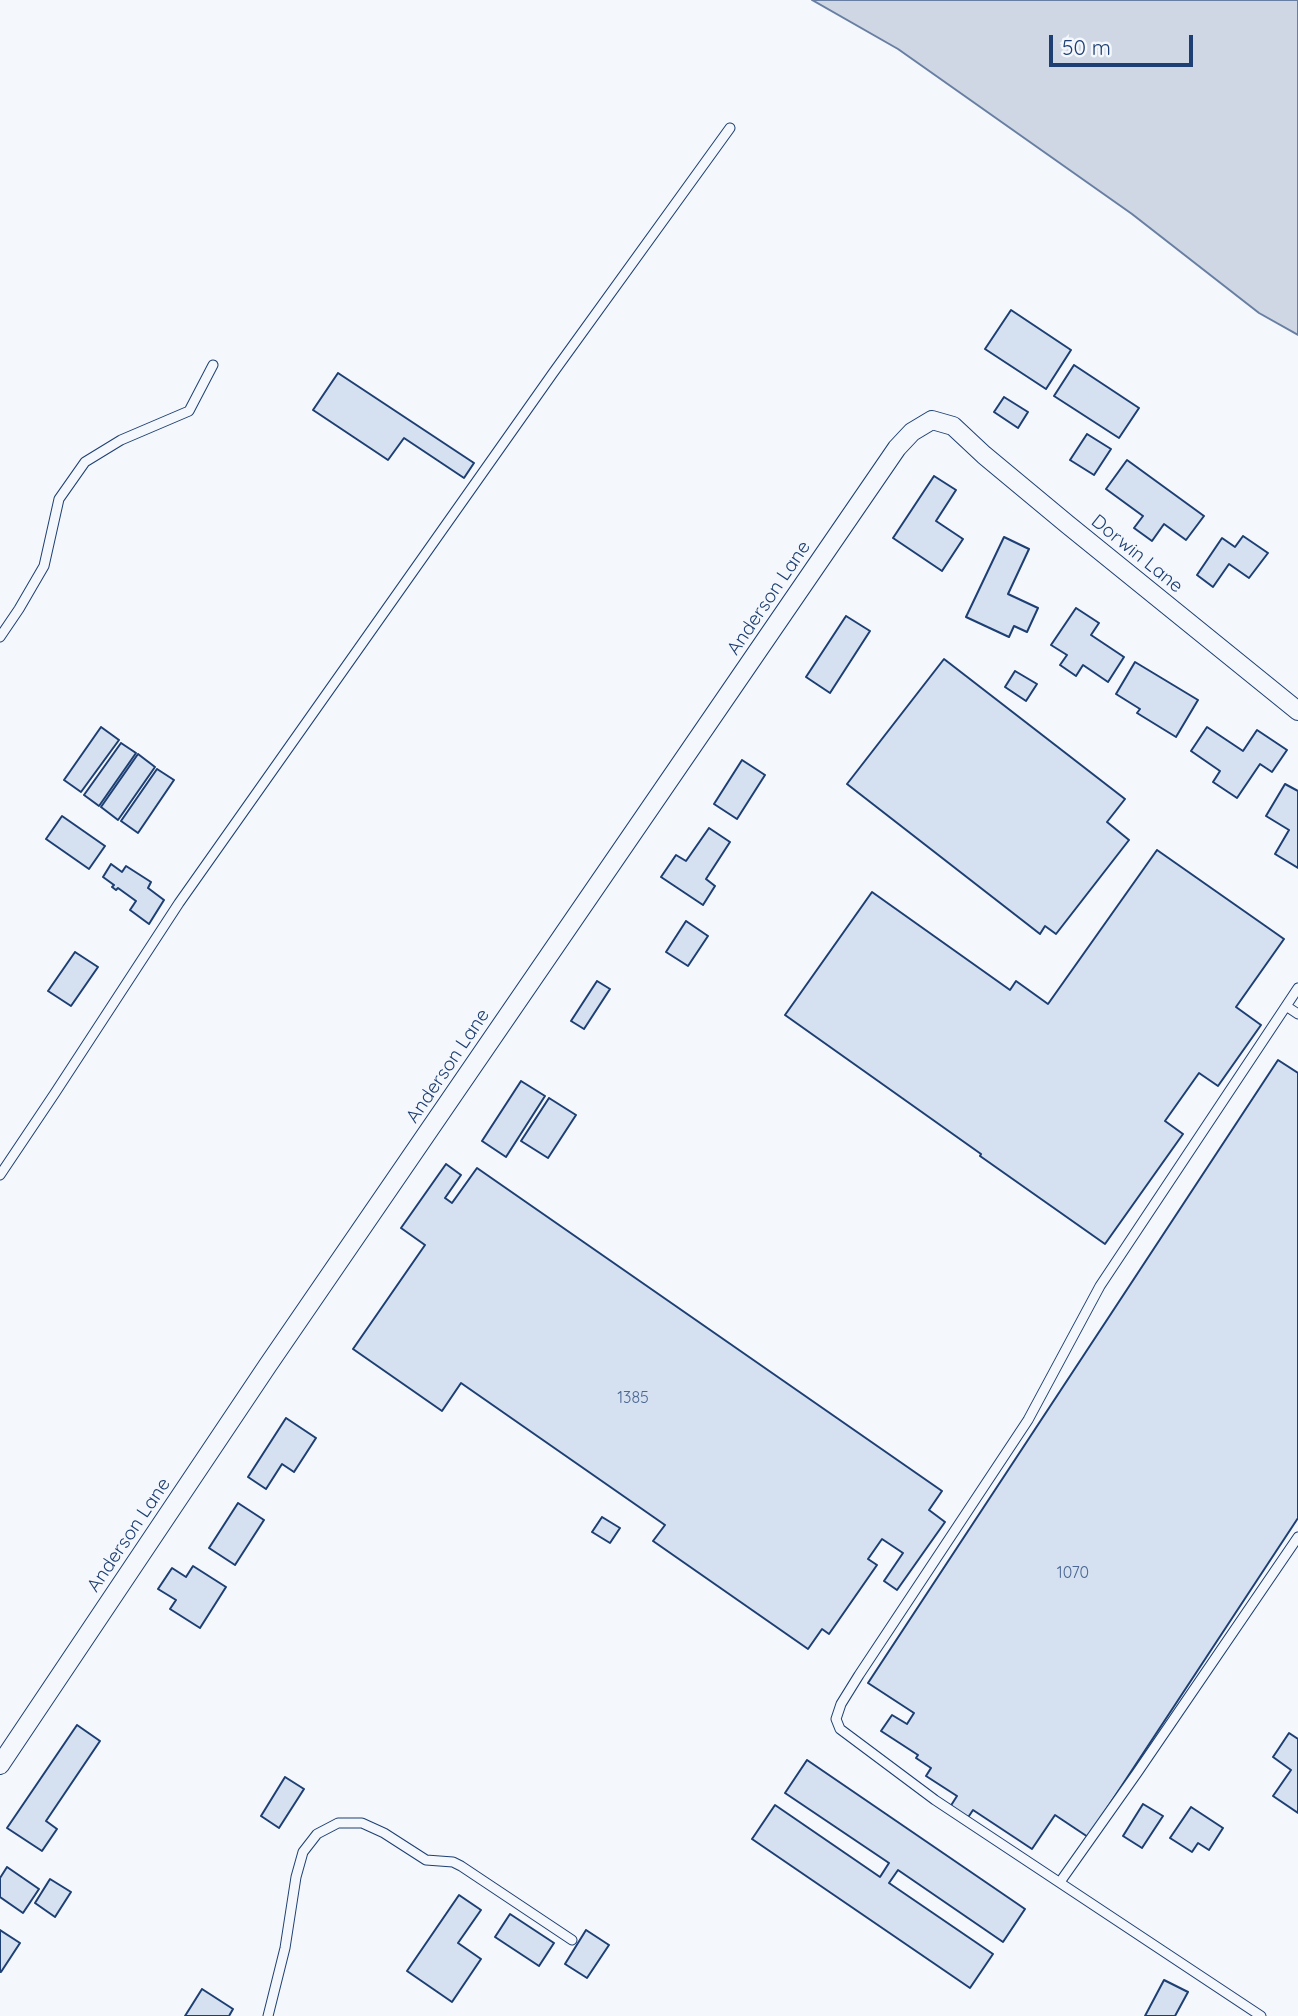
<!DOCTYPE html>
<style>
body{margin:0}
#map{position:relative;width:1298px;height:2016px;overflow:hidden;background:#f4f7fb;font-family:Quicksand,sans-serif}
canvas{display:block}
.scale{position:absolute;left:1049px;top:35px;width:144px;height:32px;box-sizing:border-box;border:4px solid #1d3f73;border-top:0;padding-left:9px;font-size:21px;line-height:24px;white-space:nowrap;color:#1d3f73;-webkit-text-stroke:5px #f4f7fb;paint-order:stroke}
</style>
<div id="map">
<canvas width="1298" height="2016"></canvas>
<div class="scale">50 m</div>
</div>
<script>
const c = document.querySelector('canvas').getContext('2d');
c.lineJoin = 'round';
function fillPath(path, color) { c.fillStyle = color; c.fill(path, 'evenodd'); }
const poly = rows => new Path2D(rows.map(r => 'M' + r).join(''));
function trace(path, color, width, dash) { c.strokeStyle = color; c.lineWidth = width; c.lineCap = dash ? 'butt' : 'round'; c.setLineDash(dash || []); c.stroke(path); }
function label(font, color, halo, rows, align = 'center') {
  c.font = font + ' Quicksand,sans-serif'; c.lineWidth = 5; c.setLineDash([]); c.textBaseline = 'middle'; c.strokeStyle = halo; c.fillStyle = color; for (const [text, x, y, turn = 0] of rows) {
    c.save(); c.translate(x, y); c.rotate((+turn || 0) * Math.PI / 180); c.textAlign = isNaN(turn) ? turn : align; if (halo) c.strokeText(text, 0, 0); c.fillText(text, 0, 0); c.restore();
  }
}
const water = poly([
 [812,0,1298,0,1298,335,1259,313,1132,214,898,49,812,0]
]);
const building = poly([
 [1011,310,1071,350,1046,389,985,349,1011,310],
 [1074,365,1139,408,1119,438,1054,396,1074,365],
 [338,373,474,463,464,478,404,438,388,460,313,410,338,373],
 [1004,397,1028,412,1018,428,994,412,1004,397],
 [1087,434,1111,449,1094,475,1070,460,1087,434],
 [1127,460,1204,516,1186,540,1164,524,1152,541,1134,528,1143,516,1106,489,1127,460],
 [934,476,956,490,936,521,963,539,942,571,893,538,934,476],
 [1243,536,1268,553,1249,578,1229,564,1213,587,1197,575,1222,538,1235,547,1243,536],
 [1004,537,1029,549,1008,594,1038,608,1027,632,1014,626,1009,637,966,617,1004,537],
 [1076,608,1099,623,1091,635,1124,657,1108,682,1083,665,1076,676,1060,665,1067,655,1051,645,1076,608],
 [846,616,870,631,830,693,806,677,846,616],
 [944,659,1125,799,1107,822,1129,840,1056,934,1045,926,1040,934,847,784,944,659],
 [1135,662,1198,700,1176,737,1137,713,1140,709,1116,694,1135,662],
 [1015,671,1037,684,1026,701,1005,687,1015,671],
 [101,727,119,740,81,792,64,780,101,727],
 [1207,727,1243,751,1257,730,1287,750,1272,772,1260,764,1237,798,1213,782,1220,771,1191,751,1207,727],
 [121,743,136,753,99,806,84,795,121,743],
 [138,754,155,767,118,820,101,807,138,754],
 [742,760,765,775,737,819,714,804,742,760],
 [157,769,174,780,138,833,121,821,157,769],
 [1285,784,1298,791,1298,868,1275,854,1289,830,1266,816,1285,784],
 [62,816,105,846,89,869,46,839,62,816],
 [709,828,730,842,706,879,715,886,703,905,661,877,676,855,686,861,709,828],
 [1157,850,1284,939,1236,1007,1261,1025,1218,1086,1199,1073,1165,1121,1183,1134,1105,1244,980,1156,981,1154,785,1015,872,892,1010,990,1016,981,1048,1004,1157,850],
 [111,864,122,872,126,866,151,882,148,888,164,900,149,924,130,910,136,901,118,888,116,890,112,887,114,885,103,877,111,864],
 [686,921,708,936,688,966,666,952,686,921],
 [75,952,98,967,71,1006,48,991,75,952],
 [597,981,610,989,584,1029,571,1021,597,981],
 [1278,1060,1298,1073,1298,1518,1088,1837,1055,1815,1032,1849,973,1810,967,1819,950,1807,957,1796,926,1776,931,1768,916,1758,918,1755,881,1731,892,1715,907,1724,914,1713,868,1683,1278,1060],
 [521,1081,545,1096,506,1157,482,1141,521,1081],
 [549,1098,576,1115,548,1158,521,1141,549,1098],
 [446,1164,461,1175,445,1198,452,1203,477,1168,942,1491,929,1510,945,1522,897,1590,884,1581,903,1553,882,1539,868,1559,877,1565,829,1634,822,1629,808,1649,653,1541,665,1525,461,1383,442,1411,353,1349,425,1245,401,1228,446,1164],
 [286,1418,316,1438,294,1472,282,1464,266,1489,248,1477,286,1418],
 [238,1503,264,1520,235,1565,209,1548,238,1503],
 [602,1517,620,1528,610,1543,592,1532,602,1517],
 [193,1566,226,1587,200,1628,170,1609,176,1600,158,1589,172,1568,186,1577,193,1566],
 [77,1725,100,1741,46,1821,57,1829,42,1851,7,1828,77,1725],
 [1289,1733,1298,1739,1298,1813,1273,1796,1291,1770,1273,1757,1289,1733],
 [807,1760,1025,1909,1003,1942,898,1870,889,1883,993,1954,970,1988,752,1839,775,1805,880,1877,889,1863,785,1793,807,1760],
 [285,1777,304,1789,279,1828,261,1816,285,1777],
 [1143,1804,1163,1816,1142,1848,1123,1836,1143,1804],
 [1191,1807,1223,1828,1209,1850,1198,1843,1192,1852,1170,1838,1191,1807],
 [7,1867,39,1889,23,1913,0,1897,0,1878,7,1867],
 [50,1879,71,1892,55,1917,35,1903,50,1879],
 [459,1895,481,1910,458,1943,481,1959,452,2002,407,1971,459,1895],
 [510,1914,554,1943,539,1966,495,1937,510,1914],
 [0,1930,20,1943,1,1972,0,1972,0,1930],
 [586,1930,609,1945,587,1978,565,1964,586,1930],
 [1164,1980,1188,1992,1175,2016,1145,2016,1164,1980],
 [202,1989,233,2009,229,2016,185,2016,202,1989]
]);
const service = poly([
 [0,637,19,609,44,566,59,499,85,462,121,440,189,411,213,365],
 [1286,1006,1298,1014],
 [0,1175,55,1093,179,903,553,373,730,128],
 [1060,1882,1137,1773,1298,1537],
 [268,2016,285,1948,296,1877,303,1852,317,1834,338,1823,362,1823,384,1833,426,1860,453,1862,461,1866,572,1940],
 [1261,2016,935,1800,840,1729,836,1719,841,1704,859,1675,1028,1420,1100,1286,1298,988]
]);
const minor = poly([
 [0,1765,268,1365,897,448,912,432,932,420,953,426,984,455,1067,524,1298,711]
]);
const numberNames = [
 ["1385",633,1398],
 ["1070",1073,1573]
];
const streetNames = [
 ["Dorwin Lane",1137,554,39],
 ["Anderson Lane",769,598,-56],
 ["Anderson Lane",448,1066,-56],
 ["Anderson Lane",129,1535,-56]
];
fillPath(water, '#cfd7e4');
trace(water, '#687fa3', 2);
fillPath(building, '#d5e0f0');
trace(building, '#1d3f73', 2);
trace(service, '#1d3f73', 11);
trace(minor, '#1d3f73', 20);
trace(service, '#f4f7fb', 9);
trace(minor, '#f4f7fb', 18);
label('16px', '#4b6792', null, numberNames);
label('19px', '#1d3f73', '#f4f7fb', streetNames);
</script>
